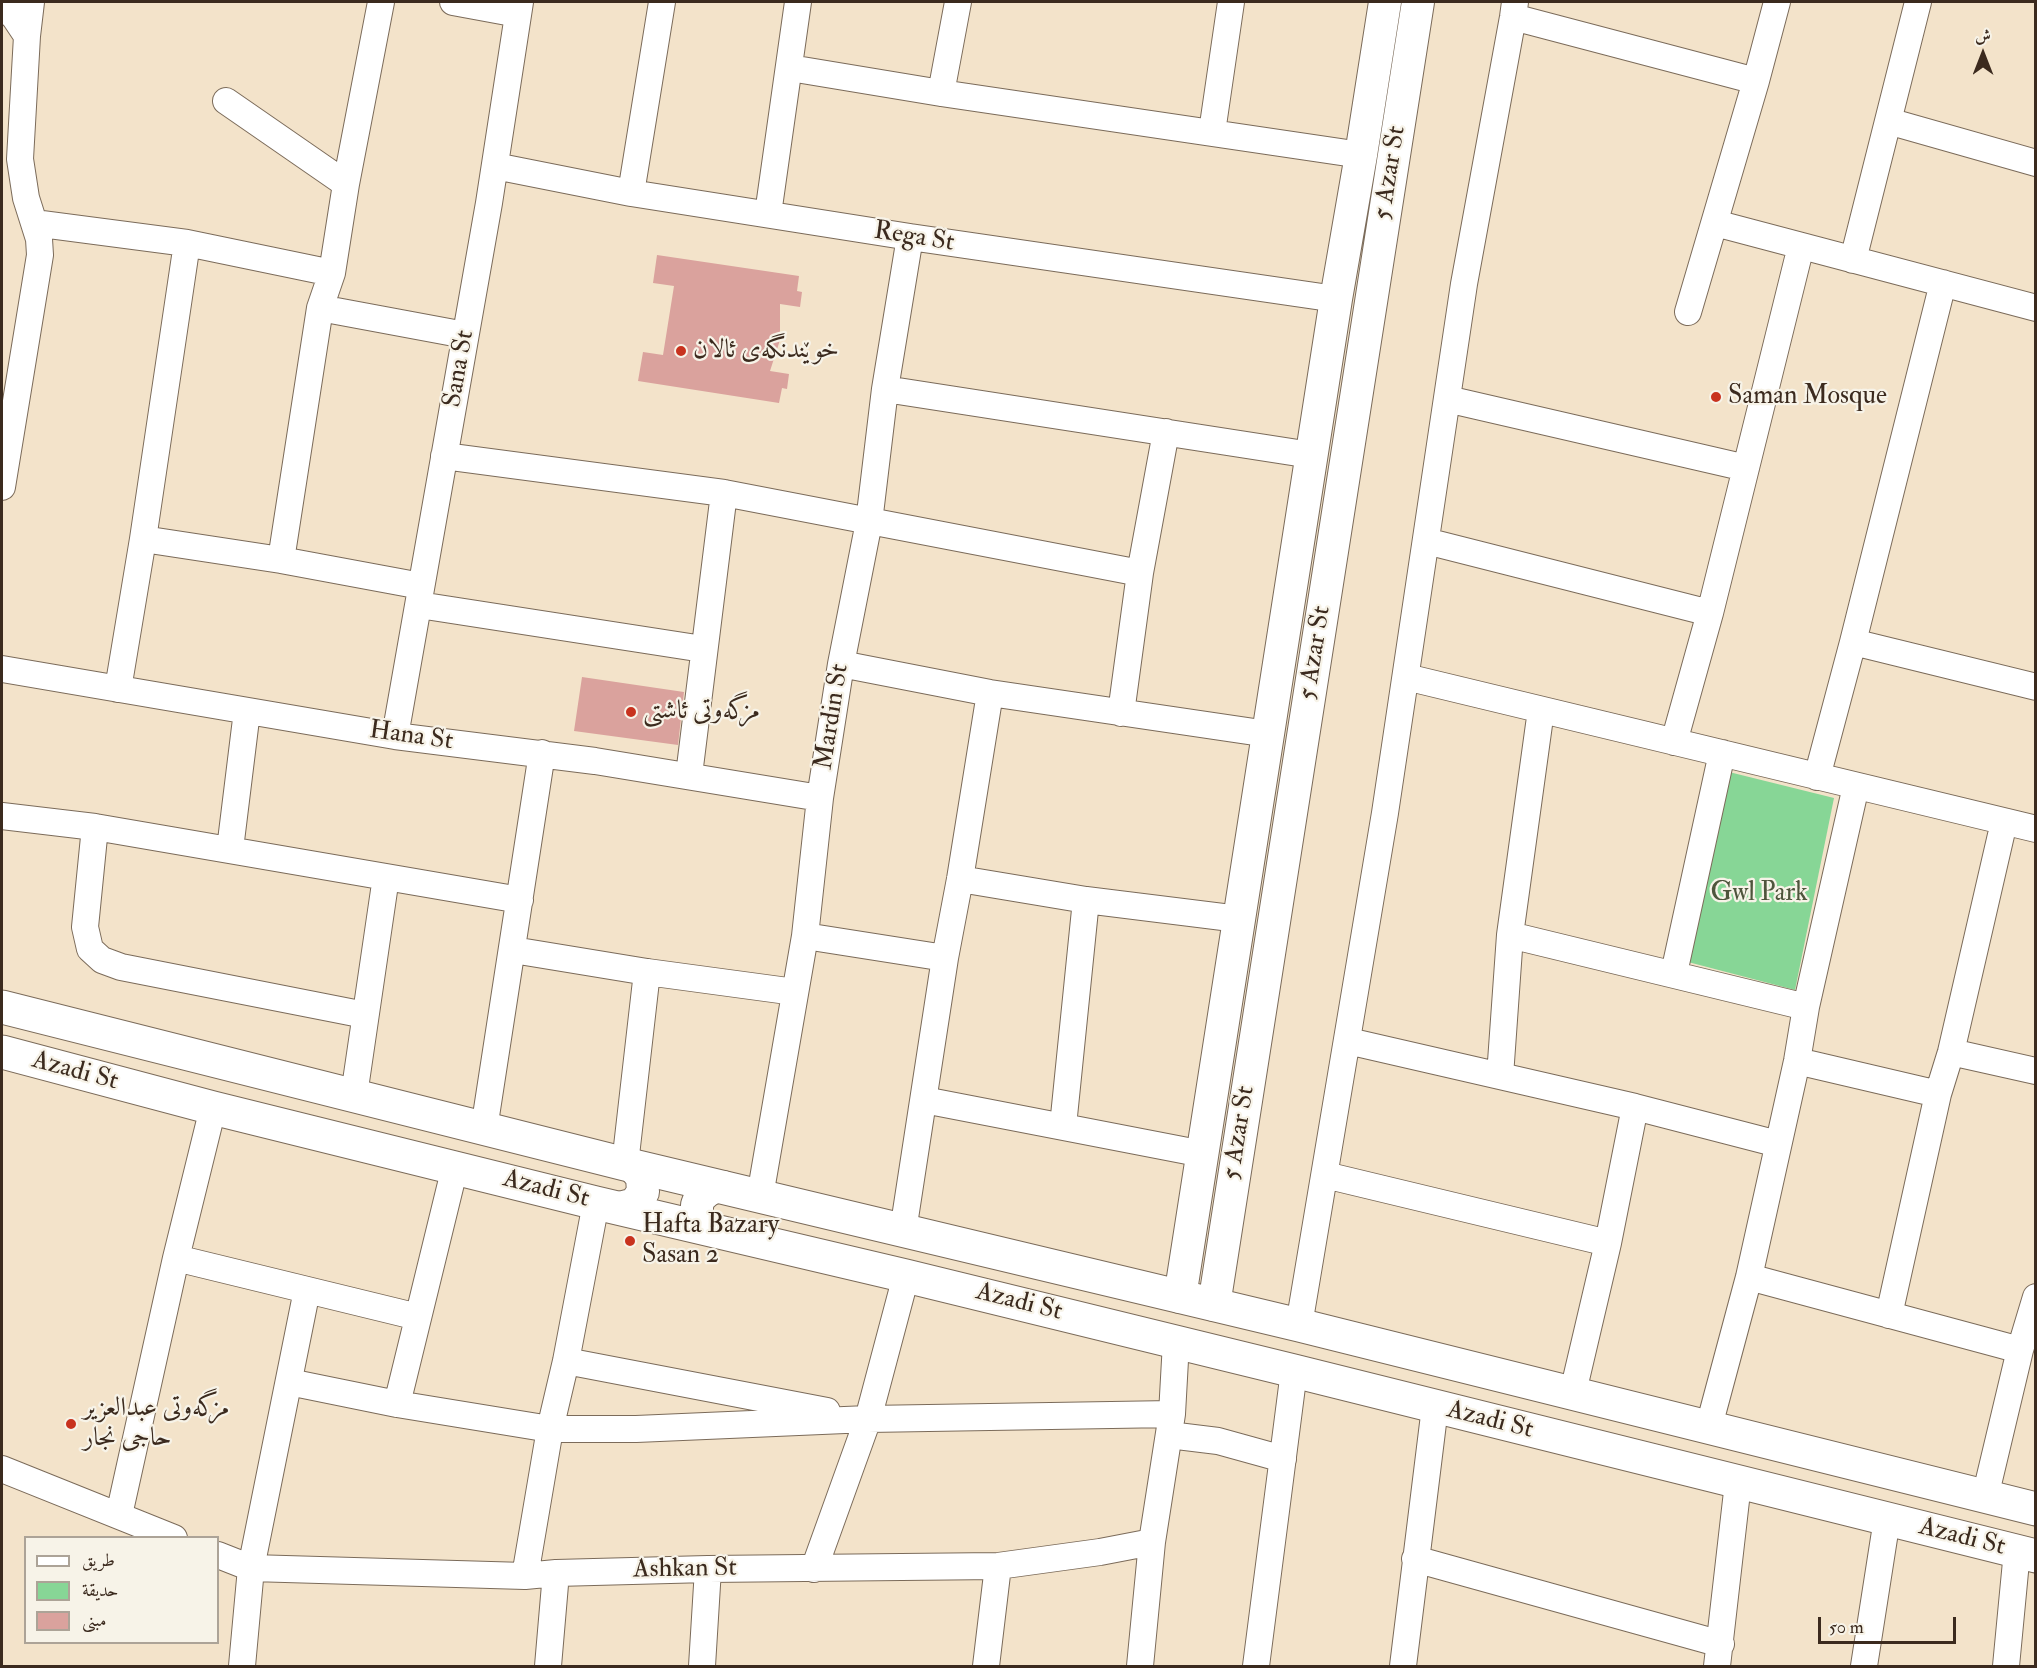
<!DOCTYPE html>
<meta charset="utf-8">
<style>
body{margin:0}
#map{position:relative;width:2037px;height:1668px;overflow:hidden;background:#f3e3ca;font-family:"IM FELL Double Pica",Amiri,serif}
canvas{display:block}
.frame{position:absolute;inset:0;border:3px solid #3b2a1e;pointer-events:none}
.legend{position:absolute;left:24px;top:1536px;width:195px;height:108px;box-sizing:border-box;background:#f7f3e8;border:2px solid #aca397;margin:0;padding:8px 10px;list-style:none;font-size:18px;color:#3b2a1e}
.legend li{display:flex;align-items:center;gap:12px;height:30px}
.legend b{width:30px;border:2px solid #aca397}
.north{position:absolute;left:1953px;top:24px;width:60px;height:60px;-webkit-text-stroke:4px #f7f3e8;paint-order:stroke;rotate:0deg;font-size:16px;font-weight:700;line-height:24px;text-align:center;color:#3b2a1e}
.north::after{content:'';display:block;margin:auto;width:21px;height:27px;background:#3b2a1e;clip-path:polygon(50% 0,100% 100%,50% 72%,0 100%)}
.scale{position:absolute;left:1818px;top:1617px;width:138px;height:27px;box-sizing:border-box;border:3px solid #3b2a1e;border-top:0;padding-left:8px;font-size:18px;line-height:21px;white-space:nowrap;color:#3b2a1e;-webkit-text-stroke:4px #f7f3e8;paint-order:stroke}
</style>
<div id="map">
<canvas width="2037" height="1668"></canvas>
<div class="frame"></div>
<ul class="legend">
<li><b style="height:8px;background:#fff"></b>طريق</li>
<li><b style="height:16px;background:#87d696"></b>حديقة</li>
<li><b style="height:16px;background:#daa29d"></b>مبنى</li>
</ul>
<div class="north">ش</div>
<div class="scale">50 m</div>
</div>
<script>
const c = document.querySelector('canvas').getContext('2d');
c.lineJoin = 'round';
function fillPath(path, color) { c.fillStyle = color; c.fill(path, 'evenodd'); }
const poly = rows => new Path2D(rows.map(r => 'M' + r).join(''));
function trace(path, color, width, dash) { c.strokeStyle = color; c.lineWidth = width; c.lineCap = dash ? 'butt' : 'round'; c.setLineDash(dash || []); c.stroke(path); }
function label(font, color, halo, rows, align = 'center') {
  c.font = font + ' "IM FELL Double Pica",Amiri,serif'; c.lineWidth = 4.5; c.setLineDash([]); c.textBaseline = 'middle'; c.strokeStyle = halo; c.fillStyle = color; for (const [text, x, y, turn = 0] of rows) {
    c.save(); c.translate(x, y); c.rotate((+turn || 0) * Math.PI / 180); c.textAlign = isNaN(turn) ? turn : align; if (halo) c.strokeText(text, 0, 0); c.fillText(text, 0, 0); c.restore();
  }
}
const green = poly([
 [1729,772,1834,798,1795,990,1688,962]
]);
const building = poly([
 [657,255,799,276,797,291,802,292,800,307,780,304,780,340,770,371,789,374,787,389,782,388,779,403,638,381,643,352,663,355,674,286,653,283],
 [582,677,684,692,678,745,574,731]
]);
const minor = poly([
 [453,2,518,14],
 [2,4,15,18,27,36],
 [1513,17,1756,81],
 [790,68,941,93,1361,155],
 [941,93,958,2],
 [226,101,346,184],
 [1888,121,2036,163],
 [1212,132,1231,2],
 [495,166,631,193,910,237,1336,299],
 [631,193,662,2],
 [768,214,798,2],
 [34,223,187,243,332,273,320,308,281,560],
 [1715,223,2036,308],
 [1853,260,1918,2],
 [332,273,346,184,381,2],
 [320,308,465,335],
 [1688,312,1756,81,1777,2],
 [885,389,1311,455],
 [1447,399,1746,468],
 [444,456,724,493,1140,573],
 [2,487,40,255,39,239,26,198,20,159,27,36,31,2],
 [143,539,281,560,421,586],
 [1426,541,1710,613],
 [419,605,703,649],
 [1853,642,2036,687],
 [841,664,990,693,1268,734],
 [2,669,395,736,595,761,820,798],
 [1406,677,2036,829],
 [118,689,143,539,187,243],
 [1121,713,1140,573,1166,432],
 [395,736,489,203,520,2],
 [1674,742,1710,613,1801,246],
 [689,775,724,493],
 [1817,777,1853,642,1943,283],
 [2,816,95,827,520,900],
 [95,827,85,927,90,949,102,960,121,967,365,1015],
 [230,849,247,711],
 [960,879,1086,900,1239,919],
 [1510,935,1806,1007],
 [805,936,945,958],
 [513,950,647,972,795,992],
 [1674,973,1722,753],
 [1348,1041,1635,1107,1778,1144],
 [1951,1052,2036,1071],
 [1797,1061,1938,1094],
 [1500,1076,1510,935,1541,710],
 [354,1095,386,877],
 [924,1100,1203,1154],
 [1063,1126,1086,900],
 [484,1129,542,753],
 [625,1164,647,972],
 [1325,1175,1608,1243],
 [760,1196,805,936,820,798,841,664,869,522,885,389,910,237],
 [903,1231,945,958,960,879,990,693],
 [176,1258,418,1317],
 [1749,1277,2020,1350],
 [1889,1315,1938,1094,1951,1052,2004,822],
 [1299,1325,1385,813,1464,284,1513,17,1515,2],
 [566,1361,827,1411],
 [289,1382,397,1404,550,1429,636,1429,868,1419,1172,1414],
 [1573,1392,1608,1243,1635,1107],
 [397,1404,455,1167],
 [1709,1426,1749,1277,1797,1061,1806,1007,1856,786],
 [1169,1435,1218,1441,1283,1459],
 [2,1469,174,1538],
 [1985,1497,2020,1350,2036,1297],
 [119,1515,176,1258,213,1108],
 [218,1555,251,1568,525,1576,556,1573,708,1569,998,1566,1100,1552,1152,1542],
 [1415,1559,1721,1644],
 [814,1569,868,1419,906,1276],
 [525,1576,550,1429,566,1361,596,1203],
 [242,1666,251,1568,307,1290],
 [548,1666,556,1573],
 [702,1666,708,1569],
 [986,1666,998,1566],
 [1140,1666,1152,1542,1172,1414,1176,1342],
 [1256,1666,1294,1371],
 [1403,1666,1435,1407],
 [1717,1666,1738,1483],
 [1864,1666,1887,1519],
 [2006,1666,2017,1551]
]);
const major = poly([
 [620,1208,635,1204,643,1192,642,1177,632,1165],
 [715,1231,707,1228,701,1222,697,1214,697,1205,700,1197,707,1191,715,1187,723,1187],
 [1180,1297,1336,299,1361,155,1385,2],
 [1214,1305,1418,2]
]);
const highway = poly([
 [2,1007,625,1164,1299,1325,2036,1509],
 [2,1052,213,1108,596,1203,906,1276,1294,1371,2036,1556]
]);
const markers = [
 [681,351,6,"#c8321e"],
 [1716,397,6,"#c8321e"],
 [631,712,6,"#c8321e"],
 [630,1241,6,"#c8321e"],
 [71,1424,6,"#c8321e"]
];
const streetNames = [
 ["5 Azar St",1391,173,-81],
 ["Rega St",914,238,9],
 ["Sana St",460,369,-80],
 ["5 Azar St",1316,653,-81],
 ["Mardin St",833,717,-81],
 ["Hana St",411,737,8],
 ["Azadi St",75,1072,15],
 ["5 Azar St",1240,1133,-81],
 ["Azadi St",546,1190,14],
 ["Azadi St",1019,1303,14],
 ["Azadi St",1490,1421,14],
 ["Azadi St",1962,1538,14],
 ["Ashkan St",685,1570,-1]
];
const poiNames = [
 ["خوێندنگەی ئالان",693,351],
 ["Saman Mosque",1728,397],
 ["مزگەوتی ئاشتی",643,712],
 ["Hafta Bazary",642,1226],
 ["Sasan 2",642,1256],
 ["مزگەوتی عبدالعزير",83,1409],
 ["حاجی نجار",83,1439]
];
const parkNames = [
 ["Gwl Park",1759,894]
];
fillPath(green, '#87d696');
fillPath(building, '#daa29d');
trace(minor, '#7b6b5a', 28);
trace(major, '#7b6b5a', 34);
trace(highway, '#7b6b5a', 35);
trace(minor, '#fff', 26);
trace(major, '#fff', 32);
trace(highway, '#fff', 33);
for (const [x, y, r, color] of markers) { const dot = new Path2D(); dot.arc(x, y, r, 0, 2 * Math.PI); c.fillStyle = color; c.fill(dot); trace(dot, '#f7f3e8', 2); }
label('26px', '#3b2a1e', '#f7f3e8', streetNames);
label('26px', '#3b2a1e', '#f7f3e8', poiNames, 'left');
label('26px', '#4e553c', '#f7f3e8', parkNames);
</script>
